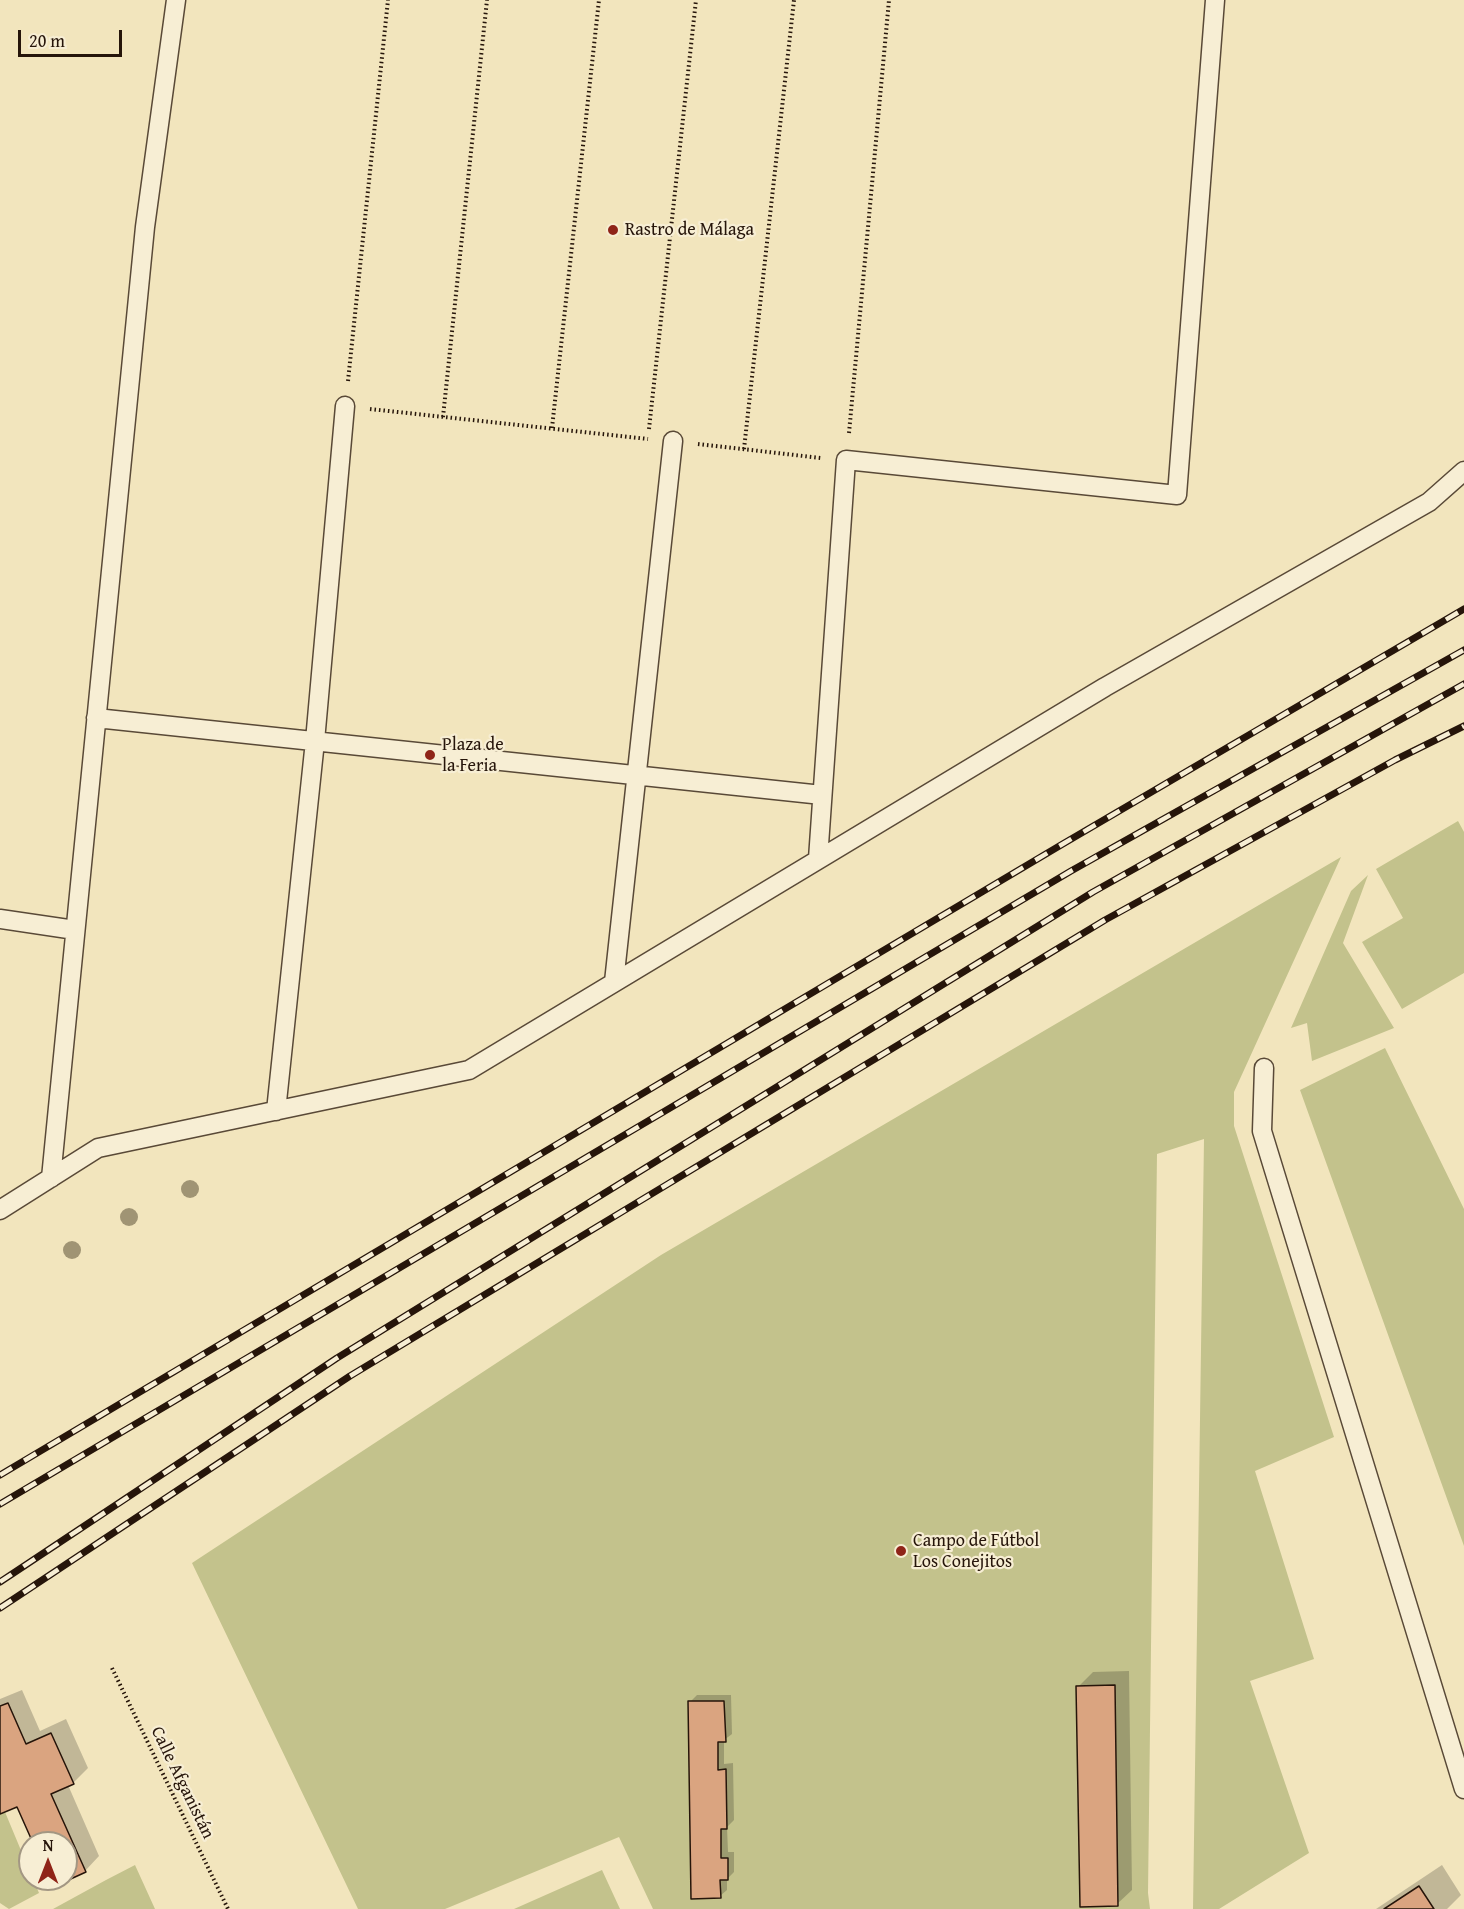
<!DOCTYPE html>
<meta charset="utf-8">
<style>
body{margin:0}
#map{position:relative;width:1464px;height:1909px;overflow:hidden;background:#f2e5bd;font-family:"Gentium Book Plus",serif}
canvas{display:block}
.north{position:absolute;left:18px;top:1831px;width:60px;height:60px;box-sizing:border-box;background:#f7eed4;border:2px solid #a39783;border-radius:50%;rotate:0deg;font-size:16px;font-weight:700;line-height:24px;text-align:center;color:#26150a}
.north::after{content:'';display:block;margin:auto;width:21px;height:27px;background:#8f2418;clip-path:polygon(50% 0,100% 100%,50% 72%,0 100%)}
.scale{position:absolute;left:18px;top:30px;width:104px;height:27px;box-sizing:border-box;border:3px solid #26150a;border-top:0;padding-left:8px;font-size:18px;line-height:21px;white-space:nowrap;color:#26150a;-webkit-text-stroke:4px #f7eed4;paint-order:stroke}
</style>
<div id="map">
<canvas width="1464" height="1909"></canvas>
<div class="north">N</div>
<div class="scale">20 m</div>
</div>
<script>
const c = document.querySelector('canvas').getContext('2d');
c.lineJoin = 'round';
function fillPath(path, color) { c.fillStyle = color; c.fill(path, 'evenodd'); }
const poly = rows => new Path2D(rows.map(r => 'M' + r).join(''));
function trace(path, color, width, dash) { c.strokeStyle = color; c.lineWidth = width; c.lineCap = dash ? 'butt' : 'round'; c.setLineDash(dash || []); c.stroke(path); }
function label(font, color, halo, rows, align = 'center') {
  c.font = font + ' "Gentium Book Plus",serif'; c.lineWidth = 4.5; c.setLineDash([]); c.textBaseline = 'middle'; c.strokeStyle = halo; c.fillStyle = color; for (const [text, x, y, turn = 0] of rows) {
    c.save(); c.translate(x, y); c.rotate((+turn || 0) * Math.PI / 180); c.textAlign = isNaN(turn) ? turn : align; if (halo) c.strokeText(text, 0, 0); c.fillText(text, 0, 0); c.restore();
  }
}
const green = poly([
 [1458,821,1464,832,1464,973,1402,1009,1362,942,1403,918,1376,869],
 [1341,857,1234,1092,1234,1126,1334,1437,1255,1471,1314,1659,1250,1681,1309,1853,1219,1909,1193,1909,1204,1139,1157,1154,1148,1893,1150,1909,653,1909,619,1837,445,1909,358,1909,192,1563,661,1255],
 [1368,875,1343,943,1394,1028,1312,1061,1307,1023,1291,1028,1351,891],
 [1385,1048,1464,1209,1464,1546,1300,1090],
 [5,1812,30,1872,30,1879,33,1879,39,1893,9,1909,0,1903,0,1814],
 [135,1865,155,1909,53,1909,106,1880],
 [602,1870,620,1909,514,1909]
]);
const shadow = poly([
 [1129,1671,1132,1890,1117,1904,1078,1687,1093,1672],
 [22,1690,40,1731,66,1719,88,1768,73,1783,68,1785,99,1856,85,1871,54,1885,51,1879,66,1879,66,1843,35,1843,18,1805,0,1813,0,1699],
 [697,1695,731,1695,732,1734,724,1740,724,1764,733,1763,734,1820,727,1827,728,1852,734,1852,734,1872,727,1879,727,1890,720,1896,690,1702],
 [1442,1865,1461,1895,1447,1909,1376,1909]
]);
const building = poly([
 [1115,1685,1118,1906,1080,1907,1076,1686,1115,1685],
 [688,1701,724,1701,726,1742,718,1742,718,1770,726,1769,727,1829,721,1829,721,1858,728,1858,728,1880,720,1880,721,1898,691,1899,688,1701],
 [8,1703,26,1744,51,1733,74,1784,51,1794,86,1872,53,1887,49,1879,66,1879,66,1843,33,1843,17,1807,0,1814,0,1706,8,1703],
 [1419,1886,1434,1909,1384,1909,1419,1886]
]);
const path = poly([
 [348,381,388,0],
 [370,409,648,439],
 [443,417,487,0],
 [552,428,599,0],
 [649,429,696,0],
 [849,433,889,0],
 [698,444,821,458],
 [744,449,794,0],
 [112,1668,228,1909]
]);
const lane = poly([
 [96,718,822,795],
 [818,859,846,460,1177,495,1215,0],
 [0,919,75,930],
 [614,982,673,441],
 [1264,1068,1262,1131,1464,1789],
 [276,1111,315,741,345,406],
 [51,1178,145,227,176,0],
 [0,1210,98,1148,469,1070,1105,687,1429,502,1464,471]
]);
const rail = poly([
 [0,1475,1061,845,1464,609],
 [0,1504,1071,871,1464,650],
 [0,1582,337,1358,1093,892,1464,684],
 [0,1608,350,1376,1105,920,1395,760,1464,726]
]);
const trees = [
 [190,1189],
 [129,1217],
 [72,1250]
];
const markers = [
 [613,230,6,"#8f2418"],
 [430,755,6,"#8f2418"],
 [901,1551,6,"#8f2418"]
];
const poiNames = [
 ["Rastro de Málaga",625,230],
 ["Plaza de",442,745],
 ["la Feria",442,766],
 ["Campo de Fútbol",913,1541],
 ["Los Conejitos",913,1562]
];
const streetNames = [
 ["Calle Afganistán",182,1783,64]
];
fillPath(green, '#c3c28c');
fillPath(shadow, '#0003');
fillPath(building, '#daa480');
trace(building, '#26150a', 1.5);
trace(lane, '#594937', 21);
trace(path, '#26150a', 4, [1.5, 3]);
trace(lane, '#f7eed4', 18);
trace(rail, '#26150a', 7);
trace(rail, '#f7eed4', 4.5, [14]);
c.fillStyle = '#a09474';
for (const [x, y] of trees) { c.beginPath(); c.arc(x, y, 9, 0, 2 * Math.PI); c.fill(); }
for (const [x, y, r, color] of markers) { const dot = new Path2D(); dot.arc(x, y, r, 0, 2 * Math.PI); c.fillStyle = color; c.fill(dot); trace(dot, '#f7eed4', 2); }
label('18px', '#26150a', '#f7eed4', poiNames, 'left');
label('18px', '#26150a', '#f7eed4', streetNames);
</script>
